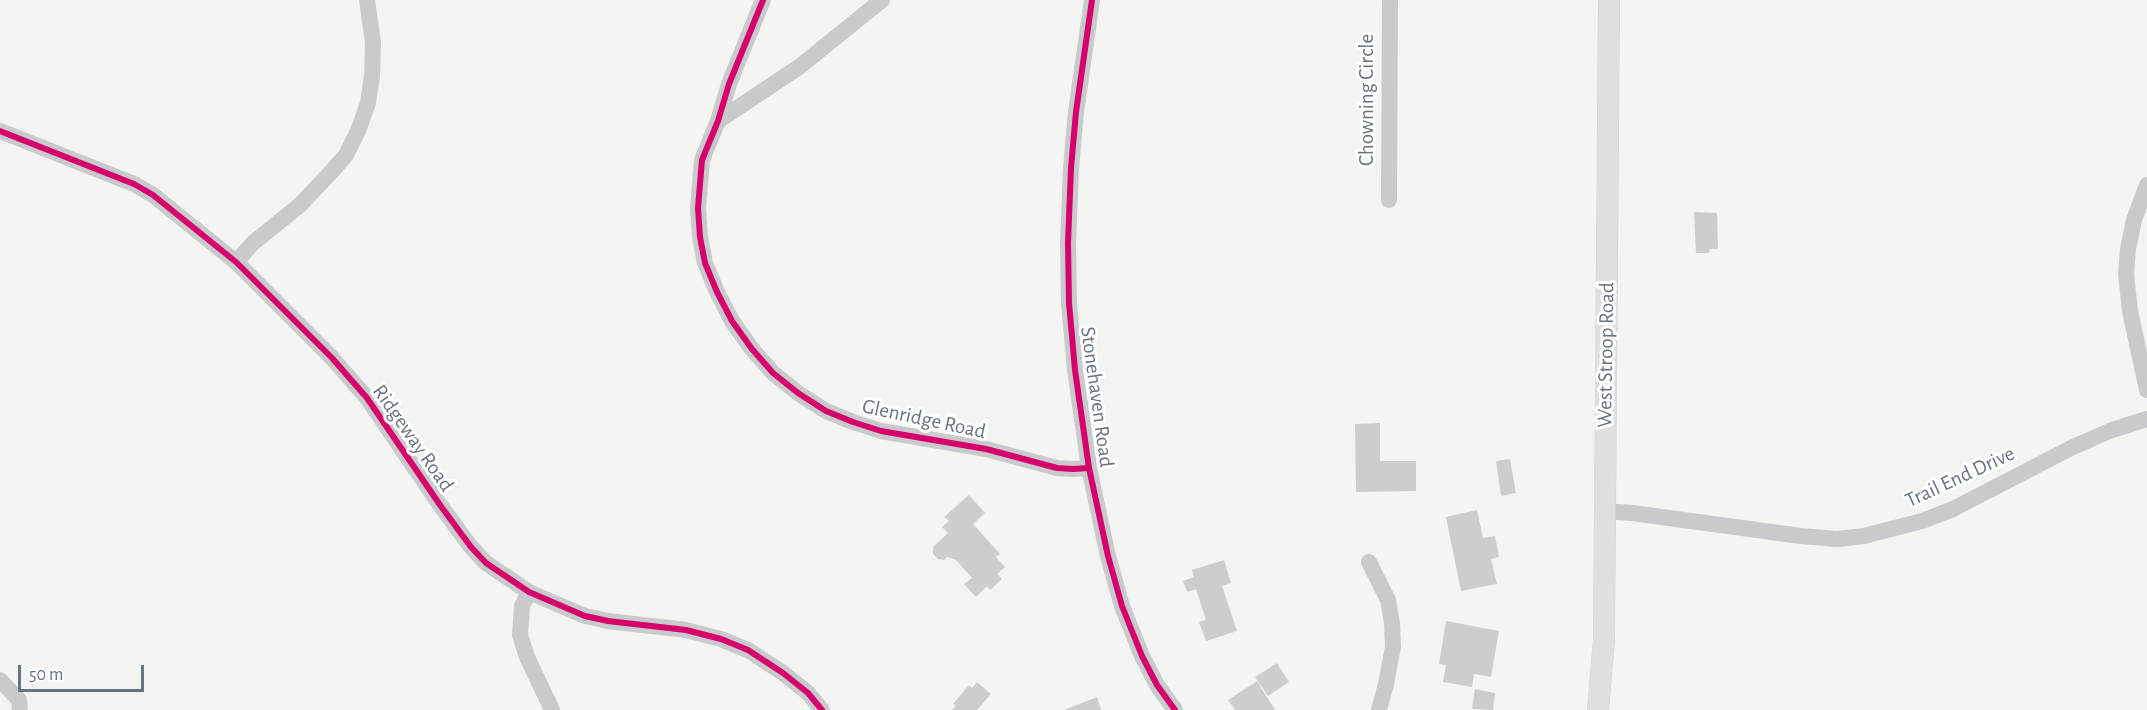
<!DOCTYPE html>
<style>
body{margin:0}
#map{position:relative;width:2147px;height:710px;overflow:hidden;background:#f4f4f3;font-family:"Alegreya Sans",sans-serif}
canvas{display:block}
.scale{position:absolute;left:18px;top:665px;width:126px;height:27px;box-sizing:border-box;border:3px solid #687480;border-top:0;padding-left:8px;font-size:18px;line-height:21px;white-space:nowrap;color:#687480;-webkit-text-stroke:4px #fff;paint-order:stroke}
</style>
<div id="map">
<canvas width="2147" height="710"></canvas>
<div class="scale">50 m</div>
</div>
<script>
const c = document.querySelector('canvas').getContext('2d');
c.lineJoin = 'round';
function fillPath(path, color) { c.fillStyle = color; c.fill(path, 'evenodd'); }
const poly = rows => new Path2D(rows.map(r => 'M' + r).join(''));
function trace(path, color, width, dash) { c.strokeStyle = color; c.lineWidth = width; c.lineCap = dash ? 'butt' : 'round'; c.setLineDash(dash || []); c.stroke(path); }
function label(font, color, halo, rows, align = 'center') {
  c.font = font + ' "Alegreya Sans",sans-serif'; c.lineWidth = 6; c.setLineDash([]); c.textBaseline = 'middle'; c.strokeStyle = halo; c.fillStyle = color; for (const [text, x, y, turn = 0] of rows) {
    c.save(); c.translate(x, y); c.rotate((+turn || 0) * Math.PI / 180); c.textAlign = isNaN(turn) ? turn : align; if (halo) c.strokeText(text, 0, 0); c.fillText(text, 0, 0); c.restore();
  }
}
const building = poly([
 [1694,212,1717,213,1718,249,1710,249,1709,253,1696,253],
 [1380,423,1380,461,1416,461,1416,491,1356,492,1355,424],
 [1510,459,1516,493,1501,496,1496,461],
 [969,495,985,513,973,524,1000,554,996,557,1005,567,997,574,1002,579,990,590,987,586,976,597,964,584,972,578,956,560,947,557,944,560,938,559,933,554,933,547,948,533,942,527,949,521,944,517],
 [1477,510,1483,538,1495,536,1499,557,1491,559,1497,584,1461,591,1446,517],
 [1224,560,1231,583,1222,586,1237,631,1206,641,1199,622,1206,620,1196,589,1187,592,1183,581,1194,577,1192,570],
 [1446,621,1499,631,1491,677,1474,674,1472,687,1443,682,1446,665,1439,664],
 [1277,663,1289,682,1268,696,1255,677],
 [1257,681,1275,710,1235,710,1228,700],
 [977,682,991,694,977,710,952,710,956,706,953,704,969,685,972,688],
 [1475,689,1495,693,1493,710,1472,709],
 [1097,697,1101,710,1064,710]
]);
const minor = poly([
 [763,0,729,84,718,121,702,160,698,208,700,237,705,263,717,292,732,321,752,349,773,373,798,393,826,411,853,422,881,431,986,449,1057,468,1073,469,1089,468],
 [1092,0,1076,112,1071,168,1068,243,1069,303,1075,370,1089,468,1108,556,1122,606,1142,656,1157,685,1175,710],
 [718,121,799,67,882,0],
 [0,131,134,184,153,195,236,262,332,358,367,398,440,505,471,547,486,563,529,592,585,616,608,621,686,630,721,639,748,650,783,673,808,693,822,710],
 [2147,185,2134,220,2128,249,2126,274,2130,311,2147,390],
 [1389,200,1390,0],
 [236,262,253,243,300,205,333,170,346,155,358,131,368,103,372,76,373,43,367,0],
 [1604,511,1632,513,1801,536,1837,539,1864,536,1922,521,1953,509,2073,447,2112,430,2147,419],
 [1369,562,1388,600,1392,623,1393,647,1386,684,1379,710],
 [529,592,522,606,520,635,527,657,552,710],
 [0,680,19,700,20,710]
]);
const major = poly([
 [1598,710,1604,639,1609,0]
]);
const cycleway = poly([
 [763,0,729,84,718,121,702,160,698,208,700,237,705,263,717,292,732,321,752,349,773,373,798,393,826,411,853,422,881,431,986,449,1057,468,1073,469,1089,468],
 [1092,0,1076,112,1071,168,1068,243,1069,303,1075,370,1089,468,1108,556,1122,606,1142,656,1157,685,1175,710],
 [0,131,134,184,153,195,236,262,332,358,367,398,440,505,471,547,486,563,529,592,585,616,608,621,686,630,721,639,748,650,783,673,808,693,822,710]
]);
const streetNames = [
 ["Chowning Circle",1367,100,-90],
 ["West Stroop Road",1606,355,-89],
 ["Stonehaven Road",1097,397,82],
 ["Glenridge Road",924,419,12],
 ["Ridgeway Road",413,438,55],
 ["Trail End Drive",1960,477,-25]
];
fillPath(building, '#cccdcd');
trace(major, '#d1d2d3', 22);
trace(minor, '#c9cacb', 16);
trace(major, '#dedfdf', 21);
trace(cycleway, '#d6006c', 6);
label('21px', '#687480', '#fff', streetNames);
</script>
